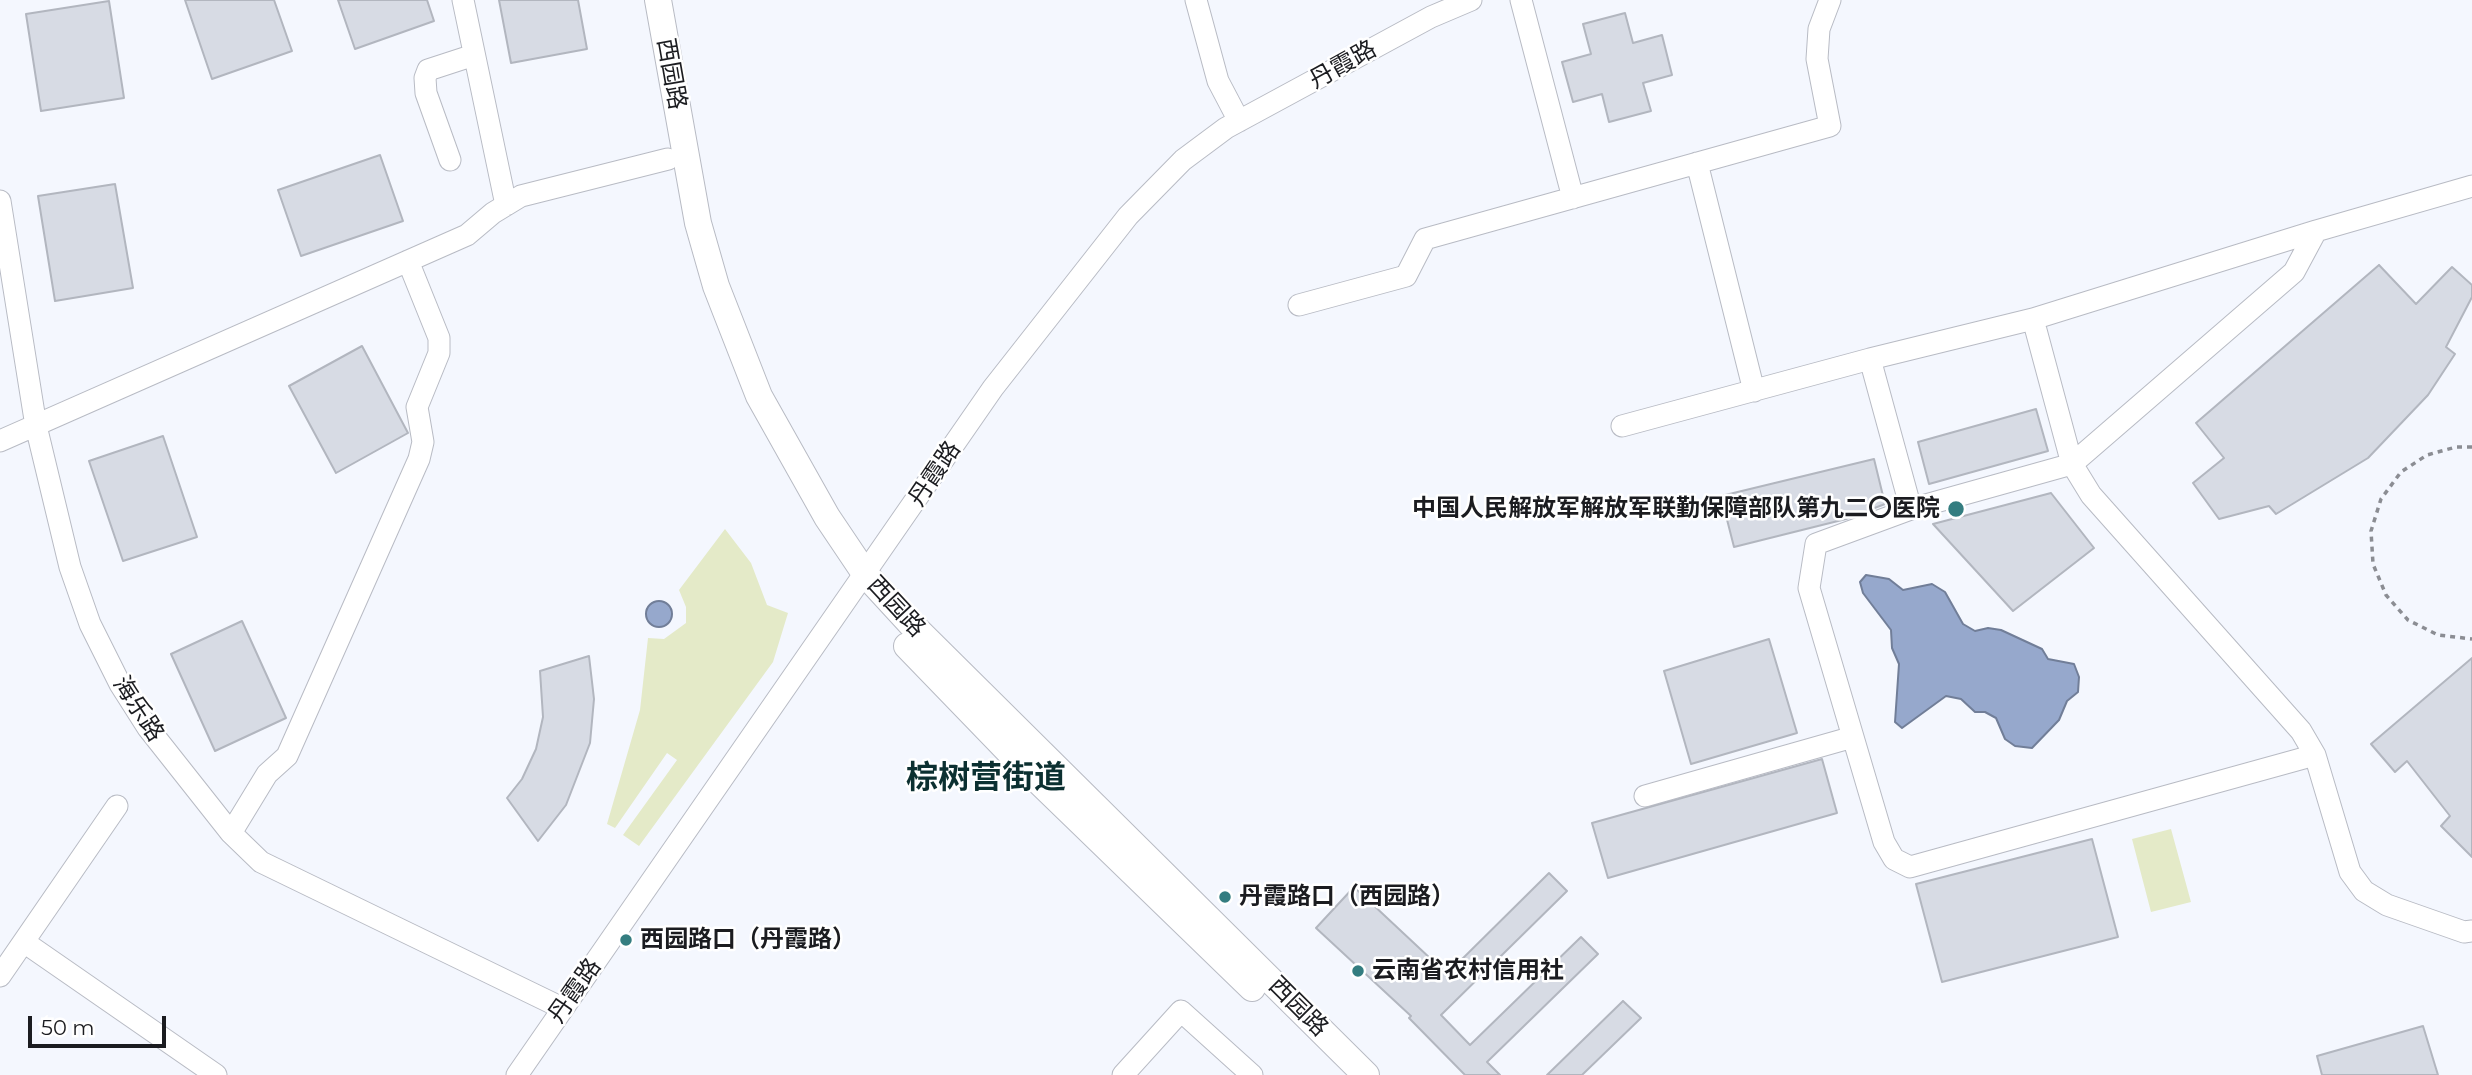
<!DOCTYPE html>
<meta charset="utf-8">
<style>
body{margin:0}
#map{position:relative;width:2472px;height:1075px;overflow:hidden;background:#f4f7fe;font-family:Montserrat,sans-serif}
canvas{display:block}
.scale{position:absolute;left:28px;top:1016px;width:138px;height:32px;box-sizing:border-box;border:4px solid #1b1c20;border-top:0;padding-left:9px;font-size:21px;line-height:24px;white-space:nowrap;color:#1b1c20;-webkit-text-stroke:5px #fff;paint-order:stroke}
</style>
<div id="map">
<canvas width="2472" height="1075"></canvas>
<div class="scale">50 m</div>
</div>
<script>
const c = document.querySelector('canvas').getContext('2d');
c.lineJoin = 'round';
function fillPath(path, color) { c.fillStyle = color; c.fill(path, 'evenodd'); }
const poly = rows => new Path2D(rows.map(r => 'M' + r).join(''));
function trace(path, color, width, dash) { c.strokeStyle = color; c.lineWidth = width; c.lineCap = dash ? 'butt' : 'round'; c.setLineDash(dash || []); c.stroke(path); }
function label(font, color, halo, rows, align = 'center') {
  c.font = font + ' Montserrat,"Noto Sans SC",sans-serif'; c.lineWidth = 5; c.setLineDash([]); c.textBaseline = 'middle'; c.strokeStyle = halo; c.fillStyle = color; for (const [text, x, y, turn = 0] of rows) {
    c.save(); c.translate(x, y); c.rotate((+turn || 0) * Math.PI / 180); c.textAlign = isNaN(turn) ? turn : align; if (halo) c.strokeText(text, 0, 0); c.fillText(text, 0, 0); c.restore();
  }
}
const green = poly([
 [725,529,751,563,767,605,788,613,773,662,639,846,623,835,677,760,667,753,615,828,607,824,640,710,648,638,664,639,686,623,686,607,679,590],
 [2171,829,2191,902,2151,912,2132,839]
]);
const water = poly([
 [1866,575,1889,579,1903,590,1932,584,1945,592,1963,624,1975,631,1988,628,2001,630,2042,649,2048,659,2074,664,2079,677,2078,692,2067,701,2059,720,2032,748,2015,746,2005,739,1996,718,1985,712,1975,712,1961,699,1946,696,1902,728,1895,722,1899,664,1892,648,1891,630,1863,593,1860,582,1866,575],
 '646 614a13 13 0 1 1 26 0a13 13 0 1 1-26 0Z'
]);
const building = poly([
 [185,0,274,0,292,51,212,79,185,0],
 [338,0,427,0,434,21,355,49,338,0],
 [499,0,578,0,587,49,511,63,499,0],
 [109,1,124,98,41,111,26,14,109,1],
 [1625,13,1633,43,1662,35,1672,75,1643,83,1651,111,1609,122,1602,94,1573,102,1562,62,1591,54,1583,24,1625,13],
 [380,155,403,221,301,256,278,190,380,155],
 [115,184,133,288,55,301,38,196,115,184],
 [2379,265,2416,304,2452,267,2472,285,2472,297,2446,347,2455,354,2428,395,2368,458,2276,514,2269,506,2219,519,2193,483,2224,458,2196,423,2379,265],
 [362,346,408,433,336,473,289,386,362,346],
 [2036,409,2048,451,1929,484,1918,442,2036,409],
 [163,436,197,537,123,561,89,461,163,436],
 [1874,459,1885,504,1846,519,1734,547,1721,496,1874,459],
 [2051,493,2094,548,2013,611,1933,524,2051,493],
 [242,621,286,718,215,751,171,654,242,621],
 [1769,639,1797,733,1691,764,1664,671,1769,639],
 [589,656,594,699,590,743,566,805,538,841,507,798,522,779,536,749,543,717,540,671,589,656],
 [2472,658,2472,857,2441,826,2450,816,2407,761,2395,772,2371,744,2472,658],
 [1822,759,1837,813,1608,878,1592,823,1822,759],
 [2092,839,2118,937,1942,982,1916,884,2092,839],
 [1549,873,1567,891,1441,1015,1470,1045,1581,937,1598,954,1487,1062,1500,1075,1465,1075,1409,1018,1411,1016,1316,928,1354,887,1447,974,1549,873],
 [1623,1001,1641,1018,1582,1075,1547,1075,1623,1001],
 [2423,1026,2438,1075,2322,1075,2317,1056,2423,1026]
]);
const path = poly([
 [2472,447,2456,447,2427,455,2401,472,2381,499,2371,531,2373,564,2386,595,2408,620,2438,635,2472,639]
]);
const minor = poly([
 [463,0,506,205],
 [1196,0,1218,81,1239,121],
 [1521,0,1573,198],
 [450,160,426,93,425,78,428,70,474,55],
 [1697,163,1754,391],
 [2472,186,2316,231,2294,272,2072,464,2091,495,2301,731,2315,755,2350,872,2364,891,2387,905,2464,932,2472,931],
 [0,201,36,426,70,567,90,624,120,684,148,728,231,833,261,862,562,1008],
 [1299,305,1406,276,1425,239,1830,126,1817,59,1819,29,1830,0],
 [1622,426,1870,359],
 [0,441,467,235,493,213,521,196,668,159],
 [1911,509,1870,359,2033,319],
 [2315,755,1910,867,1894,859,1884,842,1809,588,1816,544,1911,509,2072,464,2033,319,2316,231],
 [1645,796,1853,737],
 [231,833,267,774,287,756,419,459,423,442,417,407,439,353,439,338,408,261],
 [24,942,216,1075],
 [0,976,117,806],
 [517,1075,993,388,1128,216,1183,160,1226,128,1431,17,1471,0],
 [1123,1075,1181,1011,1252,1075]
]);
const major = poly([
 [658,0,698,223,716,286,759,396,827,517,866,575,912,625,1366,1075],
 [907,646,1025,768,1252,988]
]);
const markers = [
 [1956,509,9,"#347d80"],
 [1225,897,7,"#347d80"],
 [626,940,7,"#347d80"],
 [1358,971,7,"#347d80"]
];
const streetNames = [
 ["丹霞路",1343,65,-29],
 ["西园路",671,74,80],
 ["丹霞路",935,474,-56],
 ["西园路",896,607,47],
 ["海乐路",138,709,57],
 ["丹霞路",575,991,-55],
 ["西园路",1298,1007,45]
];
const poiNames = [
 ["中国人民解放军解放军联勤保障部队第九二〇医院",1940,509,"right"],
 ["丹霞路口（西园路）",1239,897],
 ["西园路口（丹霞路）",640,940],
 ["云南省农村信用社",1372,971]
];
const districtNames = [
 ["棕树营街道",986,779]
];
fillPath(green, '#e4eac8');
fillPath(water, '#96a8cc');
trace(water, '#717e98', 2);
fillPath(building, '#d7dbe4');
trace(building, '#b2b6bf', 2);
trace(minor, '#b8bbc4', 23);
trace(major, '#b8bbc4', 28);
trace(path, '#8b8d93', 3.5, [5, 5]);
trace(minor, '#fff', 21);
trace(major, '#fff', 26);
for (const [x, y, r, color] of markers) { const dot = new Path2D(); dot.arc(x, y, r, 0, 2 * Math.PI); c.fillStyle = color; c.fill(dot); trace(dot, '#fff', 2.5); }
label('24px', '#1b1c20', '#fff', streetNames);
label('bold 24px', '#1b1c20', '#fff', poiNames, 'left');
label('bold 32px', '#0c3031', '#fff', districtNames);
</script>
